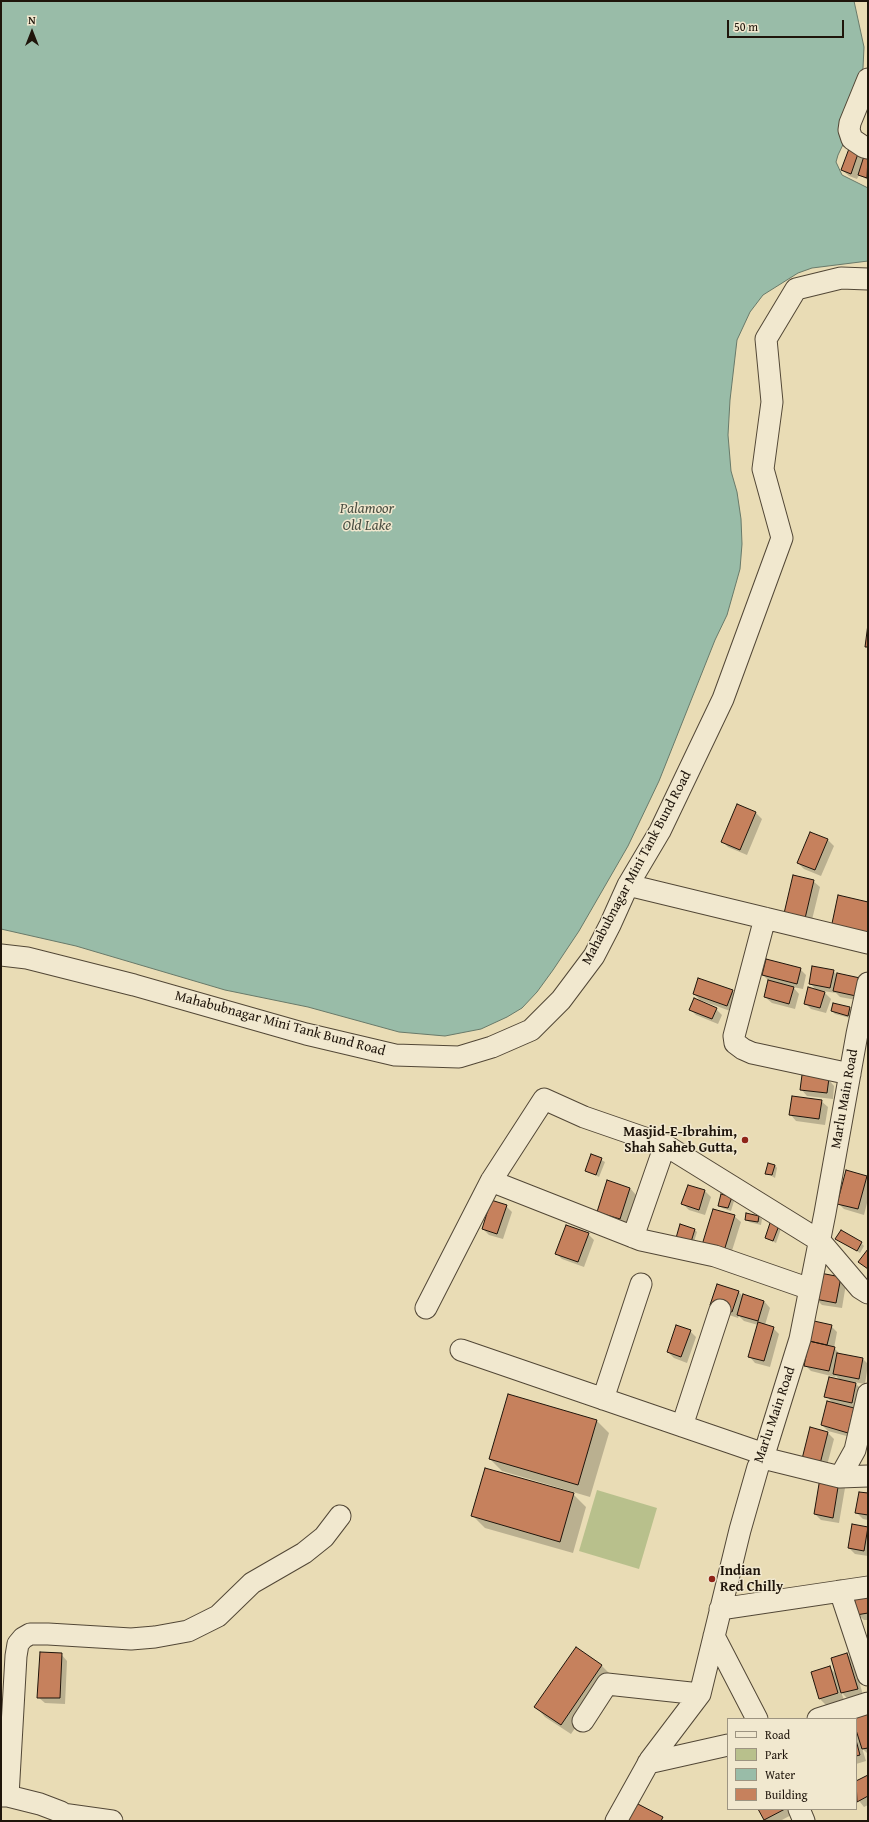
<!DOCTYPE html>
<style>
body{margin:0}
#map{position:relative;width:869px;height:1822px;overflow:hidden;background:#e9dcb5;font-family:"Gentium Book Plus",serif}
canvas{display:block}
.frame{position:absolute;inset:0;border:2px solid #1f150b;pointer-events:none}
.legend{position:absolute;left:727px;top:1718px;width:130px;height:92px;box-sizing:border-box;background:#f1e8cf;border:1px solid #9d9481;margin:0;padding:5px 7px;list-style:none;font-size:12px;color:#1f150b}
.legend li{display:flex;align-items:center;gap:8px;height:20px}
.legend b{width:20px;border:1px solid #9d9481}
.north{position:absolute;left:12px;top:12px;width:40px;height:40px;-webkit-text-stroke:3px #f1e8cf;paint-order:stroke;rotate:0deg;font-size:11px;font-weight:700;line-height:16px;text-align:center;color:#1f150b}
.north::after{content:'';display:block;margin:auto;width:14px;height:18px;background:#1f150b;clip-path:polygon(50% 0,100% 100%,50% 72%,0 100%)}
.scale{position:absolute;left:727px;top:20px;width:117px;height:18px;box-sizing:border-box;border:2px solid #1f150b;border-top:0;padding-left:5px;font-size:12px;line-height:14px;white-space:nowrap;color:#1f150b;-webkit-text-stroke:3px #f1e8cf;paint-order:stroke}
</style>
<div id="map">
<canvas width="869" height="1822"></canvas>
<div class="frame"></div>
<ul class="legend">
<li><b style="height:5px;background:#f1e8cf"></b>Road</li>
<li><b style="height:11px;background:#b8c08c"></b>Park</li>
<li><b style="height:11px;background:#99bca8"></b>Water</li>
<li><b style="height:11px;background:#c6815d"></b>Building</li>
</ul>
<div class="north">N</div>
<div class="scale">50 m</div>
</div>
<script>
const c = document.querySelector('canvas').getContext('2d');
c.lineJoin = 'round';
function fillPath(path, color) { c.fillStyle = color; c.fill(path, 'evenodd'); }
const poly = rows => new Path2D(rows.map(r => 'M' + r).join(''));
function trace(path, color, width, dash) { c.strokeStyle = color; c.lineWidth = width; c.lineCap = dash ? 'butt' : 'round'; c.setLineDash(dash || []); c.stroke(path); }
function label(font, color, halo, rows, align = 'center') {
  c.font = font + ' "Gentium Book Plus",serif'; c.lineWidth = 3; c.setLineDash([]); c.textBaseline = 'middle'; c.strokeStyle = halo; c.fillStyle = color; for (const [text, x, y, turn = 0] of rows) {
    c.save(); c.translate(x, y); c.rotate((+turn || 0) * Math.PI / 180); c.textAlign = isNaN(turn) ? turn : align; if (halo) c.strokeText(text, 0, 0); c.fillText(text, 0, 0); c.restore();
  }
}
const green = poly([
 [597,1490,657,1508,639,1569,579,1551]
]);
const water = poly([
 [1,1,854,1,864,47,863,68,858,100,848,134,838,155,836,162,842,175,868,188,868,261,812,268,798,273,763,295,750,312,737,340,730,400,728,435,731,471,737,492,741,519,742,544,740,569,727,615,715,640,659,781,628,846,579,931,553,970,537,992,522,1008,507,1017,481,1029,445,1036,399,1032,308,1007,225,990,76,946,1,929,1,1]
]);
const shadow = poly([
 [854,139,865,157,868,158,868,180,859,175,857,179,849,176,842,170],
 [738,805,756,813,762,819,747,855,728,847,722,841],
 [810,833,828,840,834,846,821,876,804,869,798,863],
 [813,881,820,887,809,932,790,928],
 [800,969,806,975,803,989,793,987,799,994,795,1009,772,1003,765,997,769,981,763,975],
 [833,971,836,974,859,979,862,1001,840,997,836,993,823,991,831,999,826,1013,811,1009,805,1003,817,991,810,983],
 [732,991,738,997,733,1012,700,1000,694,994],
 [834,1004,850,1008,853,1011,850,1018,835,1014,832,1011],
 [690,1009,716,1009,722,1015,718,1024,696,1015],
 [828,1079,834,1086,833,1099,807,1096,801,1089],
 [821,1101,828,1107,825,1125,796,1121,790,1114],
 [592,1155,605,1162,599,1177,587,1171],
 [775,1165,777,1168,775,1178,767,1173],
 [866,1177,868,1178,868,1199,864,1215,844,1209,838,1203],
 [630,1188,636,1195,626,1225,598,1212],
 [705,1191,711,1197,705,1215,689,1210,683,1204],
 [731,1198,734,1201,731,1211,722,1208,719,1205],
 [506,1206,512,1212,503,1239,489,1235,483,1229],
 [734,1216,741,1222,730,1257,710,1251],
 [759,1217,762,1219,761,1225,749,1222,746,1219],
 [772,1221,782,1226,776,1243,766,1238],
 [694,1229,697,1232,693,1245,677,1238],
 [588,1234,594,1240,584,1267,562,1259,556,1253],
 [839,1241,861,1243,864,1246,860,1253],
 [840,1278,846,1284,842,1308,822,1305,816,1299],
 [718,1285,739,1292,743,1297,764,1301,770,1308,765,1325,773,1328,779,1334,770,1367,755,1363,749,1356,758,1325,744,1321,739,1316,738,1318,717,1311],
 [815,1322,831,1326,837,1332,834,1348,841,1355,862,1358,868,1364,865,1384,854,1382,862,1390,858,1408,851,1407,860,1415,854,1438,828,1431,822,1425,833,1403,826,1396,841,1381,836,1376,835,1377,811,1371,805,1365],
 [690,1331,696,1337,687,1363,674,1358,668,1352],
 [597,1421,609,1433,590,1497,502,1471,490,1459],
 [810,1429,828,1433,834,1439,826,1469,803,1459],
 [839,1482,845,1488,839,1523,821,1520,815,1514],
 [573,1494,586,1507,573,1553,485,1528,473,1516],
 [868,1494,868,1520,863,1519,857,1513],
 [867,1527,868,1556,855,1554,849,1548],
 [868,1593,868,1620,864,1620,857,1614],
 [576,1648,602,1666,611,1675,571,1734,545,1717,536,1707],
 [61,1654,67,1661,65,1704,45,1703,38,1697],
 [847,1654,853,1660,863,1695,848,1699,841,1692,844,1700,826,1705,820,1699,812,1673,829,1667,837,1675],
 [868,1714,868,1754,862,1748,866,1761,856,1764,856,1719,828,1719],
 [868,1776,868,1805,864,1807,856,1797,856,1782],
 [759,1809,792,1809,795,1813,780,1821,766,1821]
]);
const building = poly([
 [853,138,862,142,851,174,841,170,853,138],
 [864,156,868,157,867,178,858,175,864,156],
 [868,624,868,647,865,647,868,624],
 [737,804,756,812,740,850,721,842,737,804],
 [810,832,828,839,815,870,797,863,810,832],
 [793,875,814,880,803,927,782,922,793,875],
 [838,895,868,902,868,942,830,933,838,895],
 [766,959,801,968,797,984,762,975,766,959],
 [812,966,834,970,830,988,809,984,812,966],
 [837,973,860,978,856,996,833,991,837,973],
 [698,978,733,990,727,1006,693,994,698,978],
 [768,980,794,987,789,1004,764,997,768,980],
 [808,987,825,992,820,1008,804,1004,808,987],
 [694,998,717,1008,712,1019,689,1010,694,998],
 [833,1003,850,1007,848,1016,831,1011,833,1003],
 [802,1075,829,1078,827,1093,800,1090,802,1075],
 [792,1096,822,1100,819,1119,789,1115,792,1096],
 [591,1154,602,1158,596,1175,585,1171,591,1154],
 [768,1163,775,1165,772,1175,765,1174,768,1163],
 [846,1170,867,1176,858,1209,837,1204,846,1170],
 [607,1180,630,1188,620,1219,597,1212,607,1180],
 [688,1185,705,1190,699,1210,681,1204,688,1185],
 [721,1194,732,1197,728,1208,718,1206,721,1194],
 [491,1200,507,1205,497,1234,482,1229,491,1200],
 [713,1209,735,1215,724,1251,702,1245,713,1209],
 [746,1213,759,1216,758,1222,745,1220,746,1213],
 [771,1220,780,1223,773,1241,765,1238,771,1220],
 [680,1224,695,1229,691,1242,676,1238,680,1224],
 [566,1225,589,1233,578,1262,555,1254,566,1225],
 [841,1230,862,1242,857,1251,835,1239,841,1230],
 [868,1249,868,1269,858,1262,868,1249],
 [820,1273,841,1277,836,1303,815,1299,820,1273],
 [717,1284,739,1291,732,1312,710,1305,717,1284],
 [743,1294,764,1301,758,1321,737,1315,743,1294],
 [814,1321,832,1325,827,1345,809,1341,814,1321],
 [758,1322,774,1327,764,1361,748,1357,758,1322],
 [676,1325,691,1330,681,1357,667,1352,676,1325],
 [809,1341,835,1347,829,1371,804,1366,809,1341],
 [837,1353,863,1358,859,1379,833,1374,837,1353],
 [829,1377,856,1383,852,1403,824,1397,829,1377],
 [508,1394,597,1420,578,1485,489,1459,508,1394],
 [827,1401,854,1408,848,1433,821,1425,827,1401],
 [810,1427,828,1432,820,1464,802,1459,810,1427],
 [485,1468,574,1493,560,1542,471,1516,485,1468],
 [820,1478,839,1481,833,1518,814,1514,820,1478],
 [859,1492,868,1493,868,1515,855,1513,859,1492],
 [852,1524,868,1527,864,1551,848,1548,852,1524],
 [868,1592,868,1613,856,1615,854,1594,868,1592],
 [576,1647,602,1665,561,1725,534,1707,576,1647],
 [40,1652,62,1653,60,1698,37,1698,40,1652],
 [847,1653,858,1689,841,1693,831,1658,847,1653],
 [830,1666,838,1693,819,1699,811,1672,830,1666],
 [868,1713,868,1748,862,1749,856,1730,856,1719,852,1717,868,1713],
 [856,1740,860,1755,856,1756,856,1740],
 [868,1775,868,1796,857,1802,856,1781,868,1775],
 [636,1803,663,1817,661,1821,627,1821,636,1803],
 [758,1809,785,1809,764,1820,758,1809]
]);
const minor = poly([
 [868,79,850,123,849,130,852,139,864,147,868,148],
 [628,885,868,943],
 [765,918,734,1036,735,1043,743,1049,752,1053,850,1074],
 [1,955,27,958,134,985,306,1034,395,1055,459,1057,492,1047,531,1030,561,1000,594,956,610,925,628,885,660,831,723,699,782,538,763,469,772,402,766,339,796,289,841,278,868,279],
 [491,1181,641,1240,715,1256,810,1289],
 [633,1237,665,1145],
 [426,1308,491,1181,544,1099,584,1117,665,1145,820,1241,860,1288,868,1293],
 [461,1350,764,1454],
 [603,1399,641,1284],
 [682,1426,720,1310],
 [763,1458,840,1477,855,1450,868,1394],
 [840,1477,868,1476],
 [840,1591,868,1675],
 [720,1609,868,1587],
 [714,1636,757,1719],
 [818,1719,868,1703],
 [583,1721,607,1684,700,1694],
 [648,1763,728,1745],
 [1,1796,8,1796,40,1804,61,1812,67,1821],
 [8,1796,16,1656,18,1644,23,1638,30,1634,48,1634,131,1639,155,1637,188,1631,218,1616,252,1583,304,1553,324,1537,340,1516],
 [799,1809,804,1821],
 [62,1814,112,1821],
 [616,1821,650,1760,700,1694,740,1530,758,1467,763,1458,800,1339,825,1213,857,1034,868,983]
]);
const markers = [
 [745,1140,4,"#8f2418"],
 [712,1579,4,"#8f2418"]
];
const streetNames = [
 ["Mahabubnagar Mini Tank Bund Road",637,868,-62],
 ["Mahabubnagar Mini Tank Bund Road",280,1024,15],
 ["Marlu Main Road",845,1099,-80],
 ["Marlu Main Road",775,1415,-71]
];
const poiNames = [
 ["Masjid-E-Ibrahim,",737,1132],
 ["Shah Saheb Gutta,",737,1148],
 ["Indian",720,1571,"left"],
 ["Red Chilly",720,1587,"left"]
];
const waterNames = [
 ["Palamoor",367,509],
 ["Old Lake",367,526]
];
fillPath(green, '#b8c08c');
fillPath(water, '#99bca8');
trace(water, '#687969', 1);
fillPath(shadow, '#0003');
fillPath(building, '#c6815d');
trace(building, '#1f150b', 1);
trace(minor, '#524736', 23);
trace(minor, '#f1e8cf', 21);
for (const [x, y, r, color] of markers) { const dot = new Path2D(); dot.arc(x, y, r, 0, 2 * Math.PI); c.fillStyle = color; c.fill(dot); trace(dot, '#f1e8cf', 1.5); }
label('14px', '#1f150b', '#f1e8cf', streetNames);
label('bold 14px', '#1f150b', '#f1e8cf', poiNames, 'right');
label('italic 15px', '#4a4f42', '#f1e8cf', waterNames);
</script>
